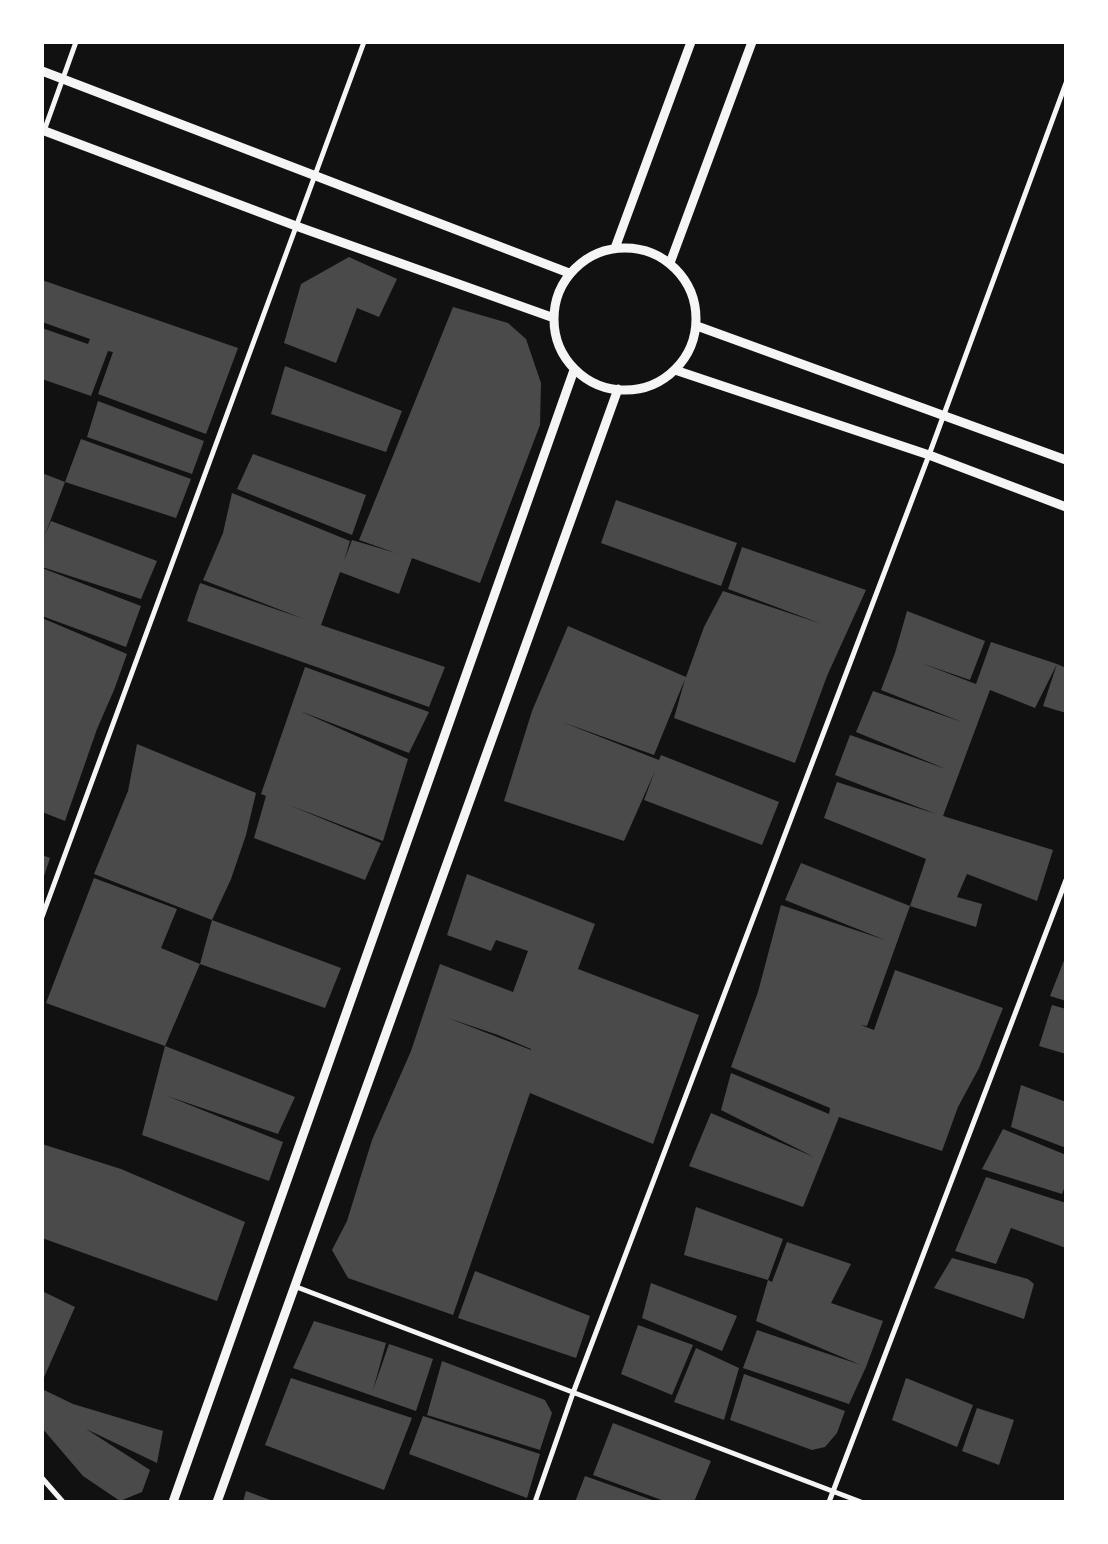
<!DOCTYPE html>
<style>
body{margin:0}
#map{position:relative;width:1108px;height:1544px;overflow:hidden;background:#111;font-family:"Golos Text",sans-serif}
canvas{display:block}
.frame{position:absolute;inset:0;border:44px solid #fff;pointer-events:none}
</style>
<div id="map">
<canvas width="1108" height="1544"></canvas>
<div class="frame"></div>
</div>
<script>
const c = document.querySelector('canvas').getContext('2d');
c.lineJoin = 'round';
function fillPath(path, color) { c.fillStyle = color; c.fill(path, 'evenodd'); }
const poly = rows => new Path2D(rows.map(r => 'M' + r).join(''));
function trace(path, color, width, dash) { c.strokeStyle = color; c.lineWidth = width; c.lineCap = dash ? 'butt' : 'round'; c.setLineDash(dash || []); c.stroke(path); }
const building = poly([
 [349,257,397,279,379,317,357,308,336,363,284,343,301,284],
 [42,280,238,348,206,434,98,394,113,352,108,351,91,396,42,379,42,328,88,344,90,339,42,322],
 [453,307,508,323,526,339,541,383,540,425,480,583,412,558,399,594,340,572,321,625,445,667,429,707,187,621,200,583,304,619,203,580,223,533,232,493,350,541,344,561,352,540,396,553,359,540],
 [285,366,402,411,386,452,271,414],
 [98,401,204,441,192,474,87,437],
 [81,439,191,479,176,518,65,482],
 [253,454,366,495,352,535,237,489],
 [42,473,65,482,43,540,42,540],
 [616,500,737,543,721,586,601,543],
 [51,521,157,561,141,599,42,567,42,542],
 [742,547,866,590,827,676,795,763,674,718,685,679,654,755,562,722,659,760,661,755,779,802,762,845,644,800,655,771,624,841,504,801,532,711,568,626,686,677,704,627,723,591,822,624,728,589],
 [42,568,141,606,126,647,42,616],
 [907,611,985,641,970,680,921,663,976,684,991,642,1057,664,1035,708,990,690,943,816,1053,850,1037,901,967,874,957,897,982,904,976,927,910,906,926,859,824,818,837,782,936,814,835,775,850,735,946,769,856,732,873,691,962,722,881,690,895,653],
 [42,618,127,654,114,690,97,729,65,821,42,812],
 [1057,664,1066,668,1066,713,1043,706],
 [305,667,429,712,409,753,300,711,408,759,383,841,289,805,381,843,365,880,254,838,266,796,261,794],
 [137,744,256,793,246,835,231,879,212,920,94,874,128,791],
 [42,855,50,858,43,879,42,879],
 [801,863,910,906,867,1026,861,1025,874,1030,895,970,1003,1008,979,1068,958,1107,942,1151,839,1117,803,1207,689,1166,711,1113,814,1157,721,1110,731,1073,829,1114,830,1108,731,1067,758,992,781,905,885,940,785,900],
 [467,874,595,924,578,969,699,1015,653,1144,530,1093,453,1315,348,1278,332,1250,347,1221,372,1140,411,1051,440,964,513,992,528,951,496,940,491,951,447,935],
 [448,1018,498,1035,531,1049,531,1050],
 [94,878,177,909,161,948,200,964,165,1046,295,1097,278,1134,167,1096,283,1142,269,1181,142,1135,165,1046,46,1003],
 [212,920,341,968,325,1008,200,964],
 [1065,958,1066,958,1066,1001,1050,996],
 [1052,1005,1066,1009,1066,1054,1039,1046],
 [1021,1085,1066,1102,1066,1148,1011,1127],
 [1003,1129,1066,1155,1066,1183,1062,1194,982,1169],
 [42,1144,121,1169,245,1222,217,1301,42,1238],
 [986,1177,1066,1203,1066,1248,1011,1228,996,1264,955,1251],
 [696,1207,783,1239,768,1280,772,1282,787,1242,851,1264,831,1303,883,1321,866,1367,849,1404,743,1368,757,1330,861,1365,756,1321,768,1280,684,1255],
 [952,1258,1028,1279,1034,1284,1024,1319,934,1288],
 [475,1271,590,1316,576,1358,458,1318],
 [651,1283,737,1316,722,1351,642,1318],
 [42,1291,75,1307,42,1382],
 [314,1321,386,1343,373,1390,389,1344,433,1359,416,1411,293,1368],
 [638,1325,693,1345,672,1395,621,1374],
 [696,1348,739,1368,724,1420,674,1402],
 [442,1361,545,1400,552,1413,540,1450,427,1415],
 [744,1374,845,1411,837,1433,825,1447,812,1450,730,1420],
 [291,1378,412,1418,384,1490,265,1445],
 [906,1378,973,1405,957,1447,892,1420],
 [42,1389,73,1404,163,1431,157,1463,86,1429,150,1470,142,1492,120,1501,83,1476,42,1428],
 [977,1408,1014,1420,999,1465,962,1451],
 [423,1416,540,1454,527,1498,409,1454],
 [613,1423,711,1461,694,1502,667,1502,593,1475],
 [585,1476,655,1501,655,1502,575,1502],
 [246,1491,273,1501,273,1502,243,1502]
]);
const minor = poly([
 [44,131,76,42],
 [42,917,364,42],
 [294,1286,861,1502],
 [42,1478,63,1502],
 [535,1502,573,1393,929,455,1066,83],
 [829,1502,1066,880]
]);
const tertiary = poly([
 [42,71,569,273],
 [42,130,296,226,554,318],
 '554 319a71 71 0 1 1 142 0a71 71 0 1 1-142 0Z',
 [615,248,691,42],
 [670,263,752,42],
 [697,326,1066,460],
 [675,370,929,455,1066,507],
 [173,1502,574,370],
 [217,1502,618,389]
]);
fillPath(building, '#4a4a4a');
trace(minor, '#f5f5f5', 5);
trace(tertiary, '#f5f5f5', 9);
</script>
